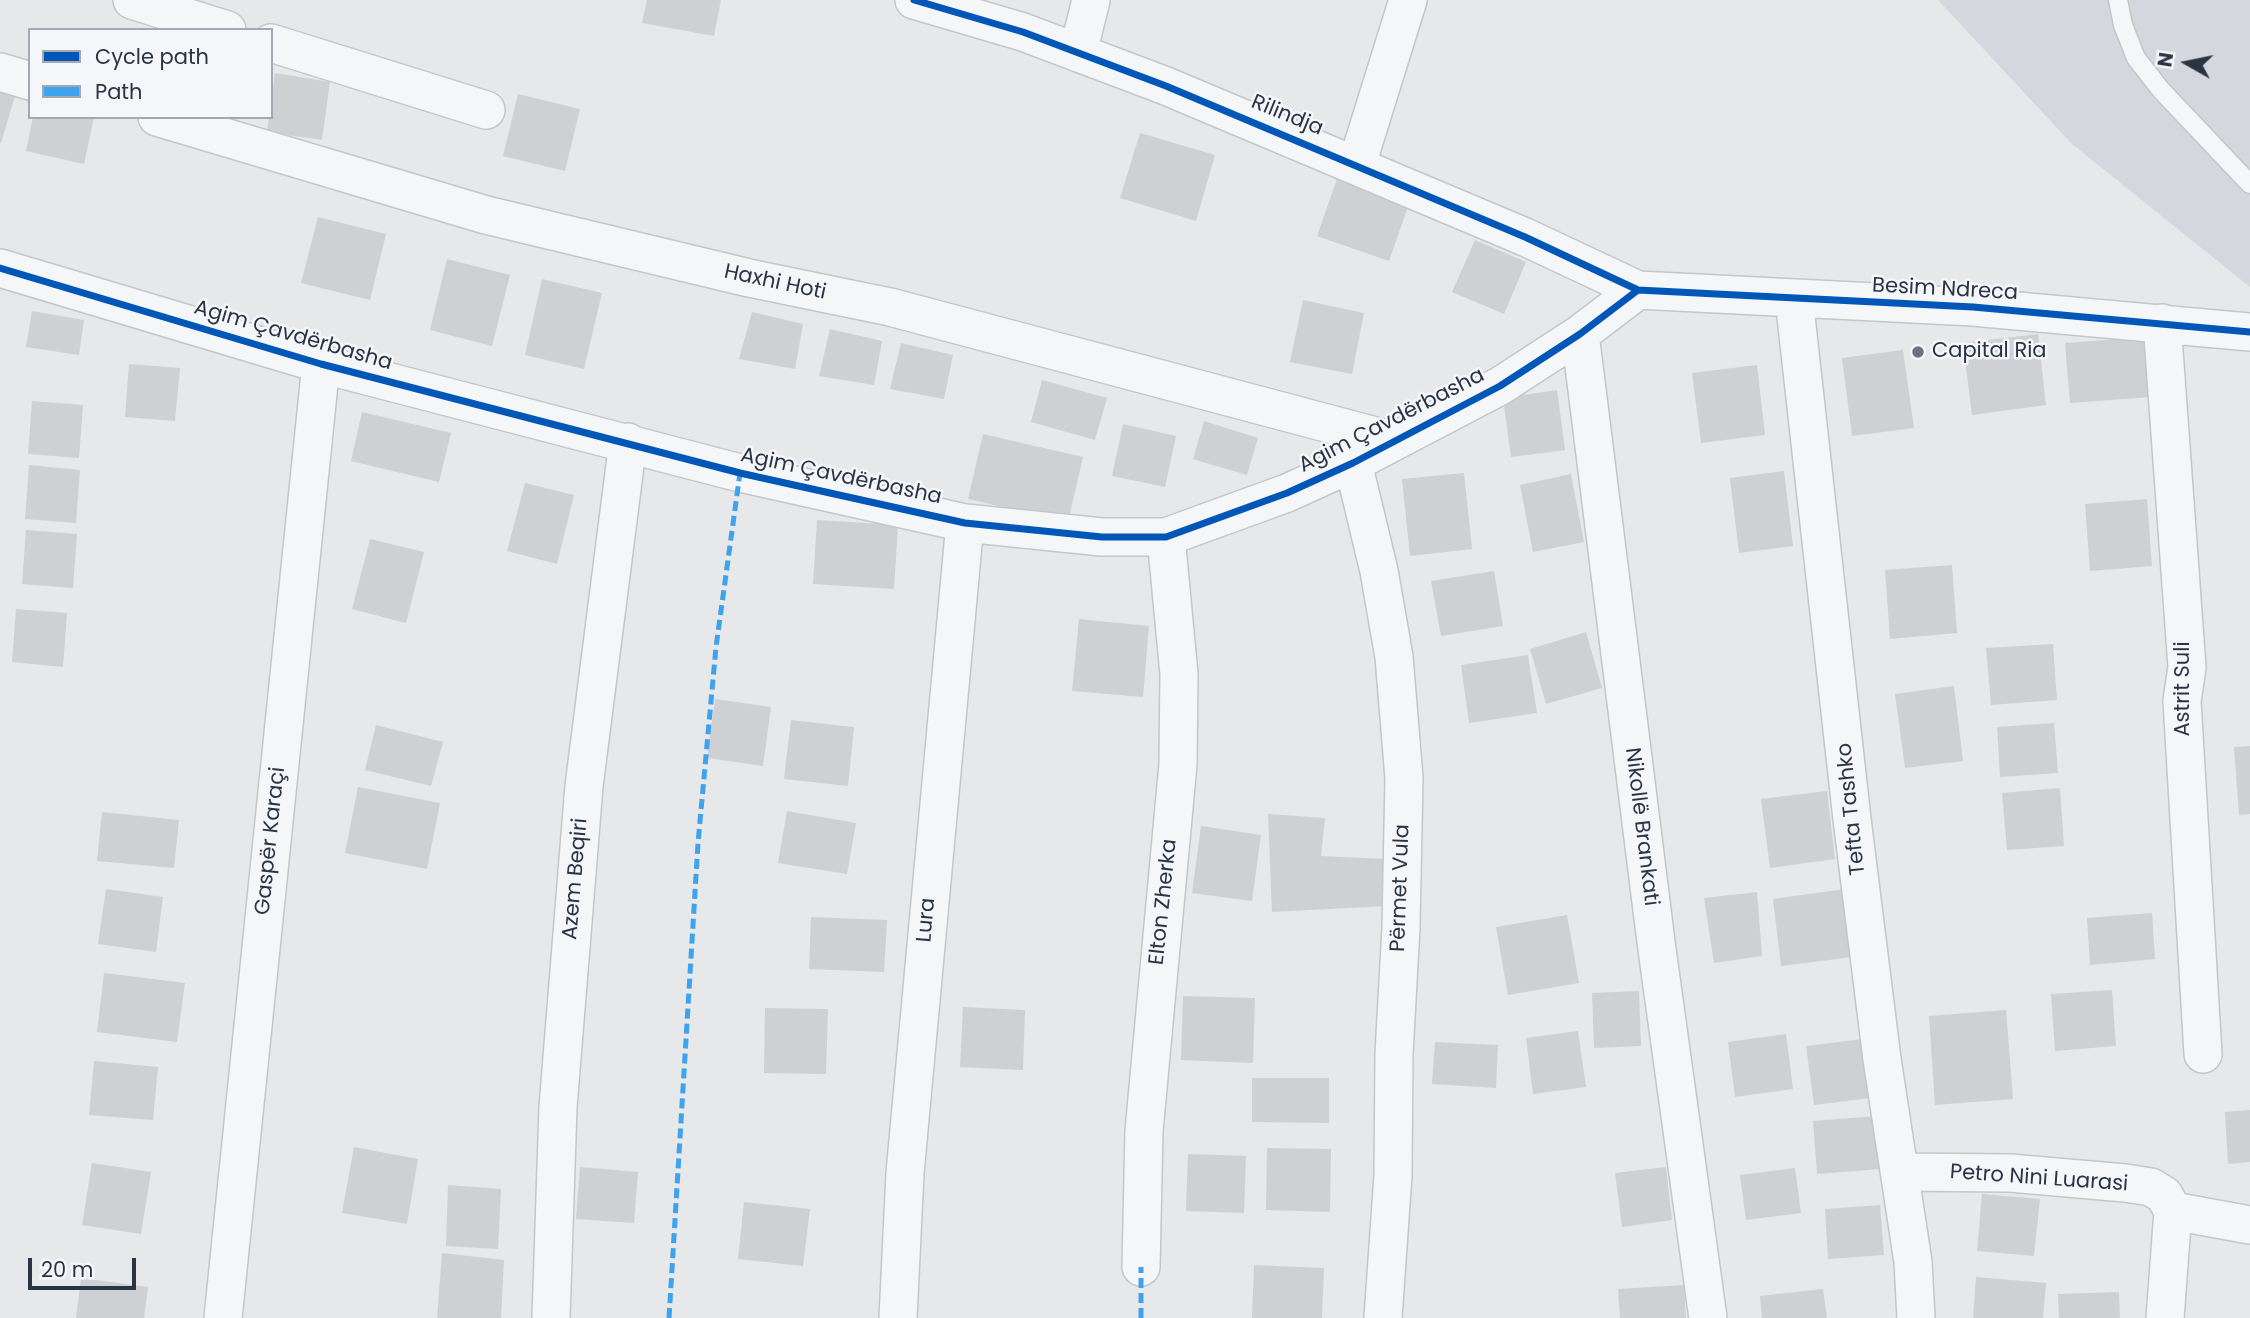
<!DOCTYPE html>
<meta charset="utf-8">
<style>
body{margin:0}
#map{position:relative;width:2250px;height:1318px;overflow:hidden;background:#e6e8ea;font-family:Poppins,sans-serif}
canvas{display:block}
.legend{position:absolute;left:28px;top:28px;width:245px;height:91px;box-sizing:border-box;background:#f4f6f9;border:2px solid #a4a8b1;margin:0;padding:9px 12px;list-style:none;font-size:21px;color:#2b3445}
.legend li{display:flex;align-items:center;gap:14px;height:35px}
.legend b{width:35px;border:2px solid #a4a8b1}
.north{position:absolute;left:2152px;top:28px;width:70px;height:70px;-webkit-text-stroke:5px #f4f6f9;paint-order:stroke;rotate:279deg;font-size:19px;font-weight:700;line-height:28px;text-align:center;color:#2b3445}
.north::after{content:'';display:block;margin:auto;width:24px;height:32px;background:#2b3445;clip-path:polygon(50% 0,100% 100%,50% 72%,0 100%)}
.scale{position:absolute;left:28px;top:1258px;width:108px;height:32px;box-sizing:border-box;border:4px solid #2b3445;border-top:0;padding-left:9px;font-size:21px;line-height:24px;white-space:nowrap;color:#2b3445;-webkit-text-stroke:5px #f4f6f9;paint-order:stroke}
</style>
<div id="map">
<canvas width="2250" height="1318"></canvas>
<ul class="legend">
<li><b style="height:9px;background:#0057b8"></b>Cycle path</li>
<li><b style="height:9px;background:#3ea3ec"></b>Path</li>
</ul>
<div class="north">N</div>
<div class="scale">20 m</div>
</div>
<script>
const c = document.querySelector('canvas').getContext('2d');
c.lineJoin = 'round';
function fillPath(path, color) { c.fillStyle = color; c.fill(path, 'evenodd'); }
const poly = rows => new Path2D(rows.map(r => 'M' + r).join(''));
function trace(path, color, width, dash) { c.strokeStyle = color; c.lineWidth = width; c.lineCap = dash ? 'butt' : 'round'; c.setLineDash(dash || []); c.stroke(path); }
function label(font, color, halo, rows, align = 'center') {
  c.font = font + ' Poppins,sans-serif'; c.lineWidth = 5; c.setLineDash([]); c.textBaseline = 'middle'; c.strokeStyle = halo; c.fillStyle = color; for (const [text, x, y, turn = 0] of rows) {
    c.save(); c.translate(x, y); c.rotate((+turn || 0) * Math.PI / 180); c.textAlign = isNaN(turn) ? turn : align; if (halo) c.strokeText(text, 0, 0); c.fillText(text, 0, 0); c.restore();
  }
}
const built = poly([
 [1938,0,2250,0,2250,287,2072,144]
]);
const building = poly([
 [647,0,721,0,714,36,642,23],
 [275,73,330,82,322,140,267,132],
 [0,80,18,86,1,143,0,143],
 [518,94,580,109,565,171,503,156],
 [33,117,94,117,84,164,26,151],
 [1140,133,1215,155,1196,221,1120,198],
 [1339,173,1411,198,1389,261,1317,236],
 [318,217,386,234,370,300,301,283],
 [1475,240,1526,262,1504,314,1452,292],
 [447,259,510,275,492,346,430,330],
 [542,279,602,293,584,369,525,355],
 [1303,300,1364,313,1352,374,1290,362],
 [32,311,84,320,79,355,26,347],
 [752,312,803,324,795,369,739,359],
 [830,329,882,341,874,385,819,376],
 [2038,334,2046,405,1972,415,1963,343],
 [2147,337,2151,397,2070,403,2065,343],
 [901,343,953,355,944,399,890,389],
 [1903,350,1914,428,1852,436,1842,358],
 [129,364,180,368,175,421,125,417],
 [1757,365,1765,435,1701,443,1692,373],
 [1042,380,1107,398,1095,440,1031,422],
 [1557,390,1565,450,1511,457,1503,398],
 [32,401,83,405,79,458,28,454],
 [362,412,451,433,439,482,351,461],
 [1204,421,1258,438,1247,475,1193,459],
 [1123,424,1176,436,1165,487,1112,476],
 [983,434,1083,457,1068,522,968,499],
 [29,465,80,470,76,523,25,519],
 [1784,471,1793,546,1739,553,1730,478],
 [1464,473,1472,549,1410,556,1402,479],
 [1571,474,1584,542,1533,552,1520,485],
 [525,483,574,495,557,564,507,551],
 [2147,499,2152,566,2090,571,2085,504],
 [817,520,898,525,894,589,813,584],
 [26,530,77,534,73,588,22,584],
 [370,539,424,552,406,623,352,609],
 [1952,565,1957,633,1890,639,1885,570],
 [1494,571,1503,626,1441,636,1431,581],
 [16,609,67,613,63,667,12,662],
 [1079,619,1149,626,1143,697,1072,691],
 [1586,632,1602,688,1546,704,1530,649],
 [2053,644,2057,700,1991,705,1986,648],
 [1528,655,1537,713,1469,723,1461,665],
 [1954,686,1963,761,1905,768,1895,694],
 [715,699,771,707,763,766,707,758],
 [791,720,854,727,848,786,784,779],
 [2054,723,2058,773,2000,777,1997,727],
 [376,725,443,742,431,786,365,770],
 [2250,746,2250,814,2239,815,2234,747],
 [358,787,440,803,427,869,345,853],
 [2060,788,2064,846,2007,850,2002,793],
 [1827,791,1835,859,1770,868,1761,799],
 [787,811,856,823,847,874,778,863],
 [102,812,179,820,174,868,97,861],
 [1268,814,1325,818,1321,856,1386,859,1387,906,1272,912],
 [1201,826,1261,835,1252,901,1192,893],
 [106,889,163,897,156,952,98,944],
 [1845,889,1853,957,1781,966,1773,899],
 [1757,892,1762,956,1714,963,1704,898],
 [2152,913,2155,959,2090,965,2087,918],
 [1567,915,1579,983,1508,995,1496,927],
 [811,917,887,920,884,972,809,969],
 [104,973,185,983,177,1042,97,1032],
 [2112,990,2116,1046,2055,1051,2051,994],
 [1639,991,1641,1046,1594,1048,1592,993],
 [1183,996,1255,998,1253,1063,1181,1060],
 [963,1007,1025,1010,1023,1070,960,1067],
 [765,1008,828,1009,826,1074,764,1073],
 [2006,1010,2013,1099,1935,1105,1929,1016],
 [1578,1031,1586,1087,1533,1094,1526,1038],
 [1786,1034,1793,1089,1735,1097,1728,1042],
 [1862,1039,1870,1098,1814,1105,1806,1046],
 [1435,1042,1498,1045,1496,1088,1432,1084],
 [94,1061,158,1067,153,1120,89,1115],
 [1252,1078,1329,1078,1329,1123,1252,1122],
 [2250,1110,2250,1162,2228,1164,2225,1112],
 [1876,1116,1880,1169,1817,1174,1813,1121],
 [354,1147,418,1159,407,1224,342,1213],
 [1267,1148,1331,1149,1330,1212,1266,1210],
 [1188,1154,1246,1156,1244,1213,1186,1211],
 [92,1163,151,1172,141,1234,82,1225],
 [580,1167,638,1172,634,1223,576,1219],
 [1666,1167,1672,1220,1622,1227,1615,1173],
 [1795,1168,1801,1213,1746,1220,1740,1175],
 [448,1185,501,1189,498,1249,446,1246],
 [1982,1194,2040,1199,2034,1256,1977,1251],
 [744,1202,810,1209,803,1266,738,1259],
 [1880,1205,1884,1255,1828,1259,1825,1209],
 [442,1253,504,1260,501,1318,437,1318],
 [1254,1265,1324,1268,1322,1318,1252,1318],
 [1976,1277,2046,1283,2043,1318,1973,1318],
 [81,1278,148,1287,144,1318,76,1318],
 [1684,1285,1686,1318,1620,1318,1618,1289],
 [1823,1289,1827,1318,1762,1318,1760,1296],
 [2119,1292,2120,1318,2059,1318,2058,1294]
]);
const service = poly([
 [2118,0,2123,25,2136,58,2161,90,2250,184]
]);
const minor = poly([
 [132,0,227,30],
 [914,0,1023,32,1166,86,1525,237,1638,290,1973,307,2250,332],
 [271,43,486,110],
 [1078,53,1091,0],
 [0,72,30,81],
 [157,117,486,215,749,278,890,307,1394,441],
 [1357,164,1408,0],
 [0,268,321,364,740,473,965,523,1102,537,1166,537,1287,493,1353,463,1500,386,1580,334,1638,290],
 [1794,299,1852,819,1882,1059,1913,1262,1916,1318],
 [2162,323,2187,667,2182,701,2203,1054],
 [1580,334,1656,942,1708,1318],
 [1353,463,1379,571,1394,657,1404,778,1401,927,1394,1054,1393,1175,1383,1318],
 [1900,1172,2010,1173,2125,1183,2151,1187,2164,1195,2173,1211,2250,1225],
 [1141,1267,1144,1131,1178,764,1179,674,1166,537],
 [223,1318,321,364],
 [551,1318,558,1107,584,786,628,442],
 [898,1318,905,1173,965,523],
 [2165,1318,2173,1211]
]);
const quiet = poly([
 [669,1318,698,843,716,647,740,473],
 [1141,1318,1141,1267]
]);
const cycleway = poly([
 [914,0,1023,32,1166,86,1525,237,1638,290,1973,307,2250,332],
 [0,268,321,364,740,473,965,523,1102,537,1166,537,1287,493,1353,463,1500,386,1580,334,1638,290]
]);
const markers = [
 [1918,352,7,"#6c737f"]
];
const streetNames = [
 ["Rilindja",1287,116,22],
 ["Haxhi Hoti",775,283,12],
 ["Besim Ndreca",1945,290,3],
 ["Agim Çavdërbasha",293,336,16],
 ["Agim Çavdërbasha",1392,421,-27],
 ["Agim Çavdërbasha",841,477,12],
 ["Astrit Suli",2184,689,-90],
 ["Tefta Tashko",1852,809,-96],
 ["Nikollë Brankati",1641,827,83],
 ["Gaspër Karaçi",271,841,-84],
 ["Azem Beqiri",576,879,-85],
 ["Përmet Vula",1401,888,-88],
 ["Elton Zherka",1164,902,-84],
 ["Lura",927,920,-85],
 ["Petro Nini Luarasi",2039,1179,4]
];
const poiNames = [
 ["Capital Ria",1932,352]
];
fillPath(built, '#d4d7dd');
fillPath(building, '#ced0d3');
trace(service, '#c4c6c8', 21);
trace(minor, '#c4c6c8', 40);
trace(service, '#f5f6f7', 18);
trace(minor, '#f5f6f7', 37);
trace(quiet, '#3ea3ec', 5, [10, 5]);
trace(cycleway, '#0057b8', 7);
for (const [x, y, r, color] of markers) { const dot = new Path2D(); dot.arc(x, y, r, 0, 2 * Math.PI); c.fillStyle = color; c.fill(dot); trace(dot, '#f4f6f9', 2.5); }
label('21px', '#2b3445', '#f4f6f9', streetNames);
label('21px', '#2b3445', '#f4f6f9', poiNames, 'left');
</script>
